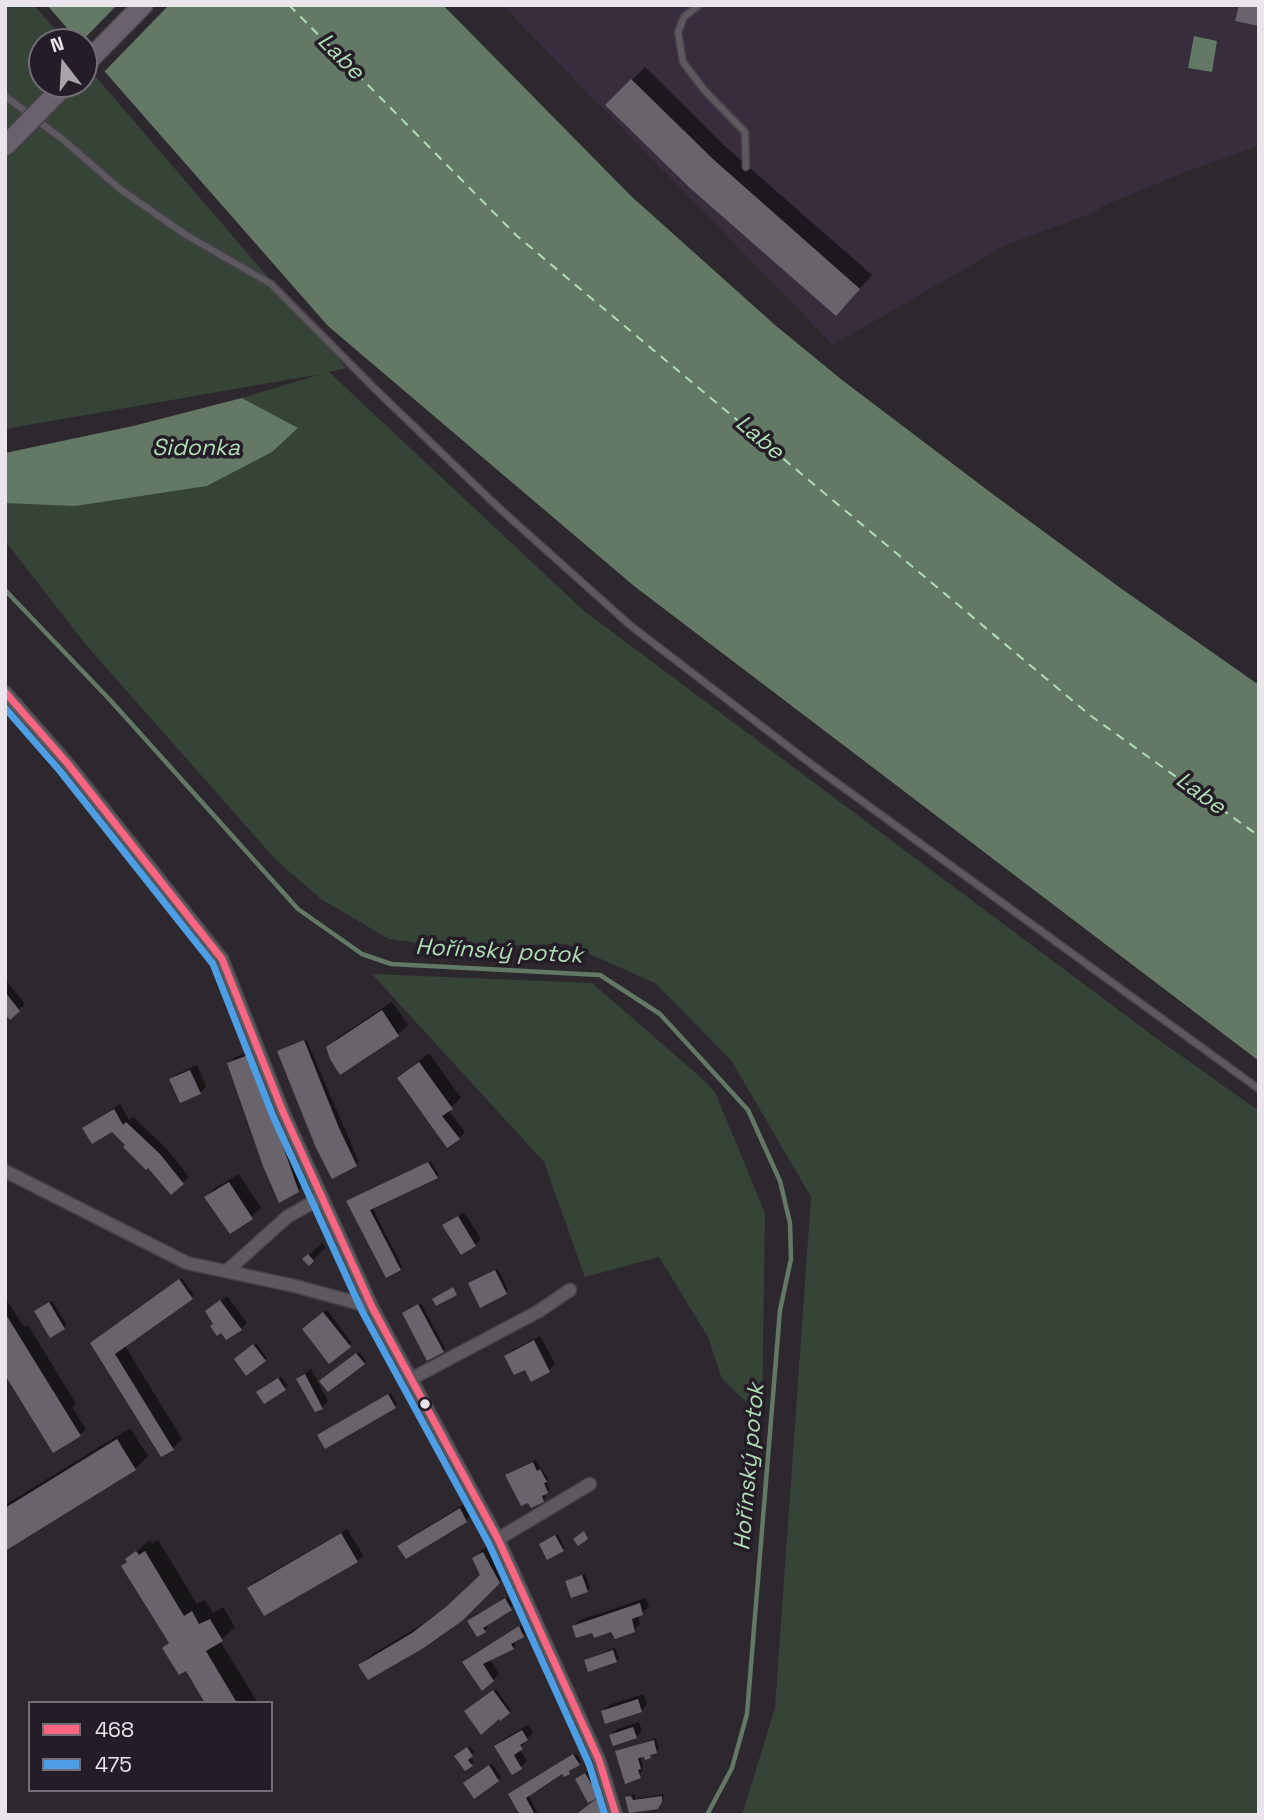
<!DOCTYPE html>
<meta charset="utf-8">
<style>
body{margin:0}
#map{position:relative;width:1264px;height:1820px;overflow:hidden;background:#2c282e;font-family:"Space Grotesk",sans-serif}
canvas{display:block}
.frame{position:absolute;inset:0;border:7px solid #e9e5eb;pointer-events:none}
.legend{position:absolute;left:28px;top:1701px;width:245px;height:91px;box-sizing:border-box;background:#241d27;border:2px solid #736d75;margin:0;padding:9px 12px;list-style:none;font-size:21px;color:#e9e5eb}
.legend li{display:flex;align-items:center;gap:14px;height:35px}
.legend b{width:35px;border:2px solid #736d75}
.north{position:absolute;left:28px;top:28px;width:70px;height:70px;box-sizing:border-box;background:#241d27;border:2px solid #736d75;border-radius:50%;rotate:343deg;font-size:19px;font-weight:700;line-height:28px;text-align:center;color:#e9e5eb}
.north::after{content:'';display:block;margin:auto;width:24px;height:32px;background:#a7a3a9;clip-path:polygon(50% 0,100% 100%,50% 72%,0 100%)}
</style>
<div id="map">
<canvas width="1264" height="1820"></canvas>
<div class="frame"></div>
<ul class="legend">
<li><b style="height:9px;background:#fa6682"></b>468</li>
<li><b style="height:9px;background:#4d9ee5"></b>475</li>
</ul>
<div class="north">N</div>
</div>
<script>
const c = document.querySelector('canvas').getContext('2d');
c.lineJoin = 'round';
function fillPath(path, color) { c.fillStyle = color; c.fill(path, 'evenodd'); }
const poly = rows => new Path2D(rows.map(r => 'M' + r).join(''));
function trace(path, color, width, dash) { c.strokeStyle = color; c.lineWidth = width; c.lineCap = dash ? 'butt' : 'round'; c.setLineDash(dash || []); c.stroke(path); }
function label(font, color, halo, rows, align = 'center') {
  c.font = font + ' "Space Grotesk",sans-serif'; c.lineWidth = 7; c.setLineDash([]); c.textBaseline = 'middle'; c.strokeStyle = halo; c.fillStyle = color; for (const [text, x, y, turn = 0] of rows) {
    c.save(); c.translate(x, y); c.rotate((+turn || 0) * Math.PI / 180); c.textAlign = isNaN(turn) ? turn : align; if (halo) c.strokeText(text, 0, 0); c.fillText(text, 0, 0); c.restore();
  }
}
const built = poly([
 [502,5,1259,5,1259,146,1185,172,1103,206,1095,212,1006,245,833,345]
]);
const green = poly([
 [5,5,34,5,66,42,42,42,42,84,84,84,84,63,346,368,329,372,583,610,1152,1035,1259,1111,1259,1815,742,1815,775,1708,811,1197,731,1060,655,983,567,944,449,947,389,939,321,899,276,860,87,646,5,541,5,503,207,486,272,452,298,428,242,398,321,374,5,429],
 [372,974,592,983,706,1082,715,1092,765,1213,762,1417,722,1379,708,1337,659,1257,585,1277,544,1162]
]);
const water = poly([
 [47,5,443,5,631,196,775,325,842,380,990,492,1119,587,1259,685,1259,1061,634,586,328,326,84,48,84,42,79,42],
 [1194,36,1217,41,1212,72,1188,68],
 [242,398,298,428,272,452,207,486,75,506,5,503,5,453,133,426]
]);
const pier = poly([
 [117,5,169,5,102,74,84,53,84,42,81,42]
]);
const shadow = poly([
 [645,67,727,148,872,275,849,301,608,105],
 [5,979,25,1004,10,1017,5,1011],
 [392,1002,408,1025,398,1034,341,1072,328,1048,337,1038],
 [306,1039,359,1162,356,1165,279,1051],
 [257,1049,304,1184,298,1190,229,1063,235,1057],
 [429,1053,461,1098,448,1110,465,1132,459,1138,399,1078],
 [197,1065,206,1086,200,1093,171,1080,177,1074],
 [120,1104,129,1120,133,1117,166,1148,189,1177,171,1193,113,1130,84,1128],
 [431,1161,439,1175,437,1177,372,1207,402,1266,400,1269,351,1199],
 [239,1174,261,1208,251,1217,206,1197,215,1188],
 [464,1212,481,1239,475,1245,445,1226],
 [322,1243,326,1247,309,1264,305,1259],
 [498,1269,508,1290,506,1293,473,1281],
 [182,1278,194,1295,125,1346,182,1439,173,1448,94,1341],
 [227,1296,247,1323,241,1329,215,1324,207,1311],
 [6,1299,24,1327,28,1325,76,1404,72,1407,86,1429,80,1435,5,1371],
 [52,1301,67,1325,51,1336,38,1309],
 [421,1303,445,1348,443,1351,407,1311],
 [327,1310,352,1343,349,1345,306,1326],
 [540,1336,555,1364,549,1370,525,1367,506,1356,512,1350],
 [256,1343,267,1358,264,1360,238,1357],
 [359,1352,366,1361,364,1363,324,1379],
 [311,1369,328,1401,322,1407,298,1380],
 [281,1377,288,1386,265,1402,261,1390],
 [391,1393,397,1404,395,1407,322,1433],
 [130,1428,148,1456,135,1469,5,1549,5,1505],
 [535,1460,548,1478,546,1481,550,1489,544,1493,546,1498,543,1500,510,1473],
 [466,1503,472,1514,466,1520,407,1557,400,1546,406,1540],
 [347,1529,363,1555,357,1561,249,1588,255,1582],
 [558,1534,565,1548,563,1550,544,1542],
 [150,1540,152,1543,158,1540,197,1604,205,1600,213,1613,223,1607,235,1627,220,1641,258,1703,207,1703,186,1668,164,1648,170,1642,127,1559],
 [493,1544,508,1572,460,1619,360,1665,370,1656,424,1623,459,1597,482,1575,474,1559,483,1549],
 [585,1574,590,1588,587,1591,567,1582],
 [508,1597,513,1606,485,1624,487,1628,477,1635,472,1619],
 [646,1598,649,1607,638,1615,640,1624,634,1630,593,1630,574,1626,580,1620],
 [522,1625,525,1633,513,1641,515,1645,513,1647,489,1658,499,1674,493,1680,464,1662,470,1656],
 [615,1648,619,1658,616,1660,586,1660],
 [496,1689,511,1710,509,1712,468,1709],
 [644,1694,647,1705,641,1711,603,1711,609,1705],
 [639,1722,642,1731,636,1737,611,1735,617,1729],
 [528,1725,533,1732,519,1749,527,1761,513,1773,496,1746,502,1740],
 [656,1738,659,1749,652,1752,650,1757,645,1754,640,1756,643,1765,640,1776,617,1752],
 [470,1746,475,1752,470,1756,474,1762,465,1769,459,1754],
 [576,1753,581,1762,579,1764,569,1772,563,1772,528,1794,538,1814,522,1815,513,1792],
 [492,1764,501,1777,475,1796,468,1781],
 [592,1768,604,1790,601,1794,589,1800,577,1779],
 [634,1794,635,1799,664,1794,663,1798,660,1804,630,1811,627,1798],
 [602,1796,609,1806,606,1808,576,1815]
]);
const stream = poly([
 [5,590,111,701,298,909,362,954,391,964,600,975,660,1014,748,1110,780,1181,790,1223,791,1259,780,1310,747,1714,732,1768,707,1815]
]);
const ferry = poly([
 [289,5,517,236,1091,716,1259,836]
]);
const building = poly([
 [1239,5,1259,5,1259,26,1235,21],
 [631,79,714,160,860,289,836,316,690,188,605,105],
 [5,992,20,1011,10,1020,5,1014],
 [382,1010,399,1036,340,1075,330,1059,326,1047],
 [304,1040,339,1128,357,1166,332,1179,316,1148,277,1051],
 [251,1054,299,1192,279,1203,263,1166,227,1063],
 [419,1062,453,1109,442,1116,460,1139,447,1148,397,1078],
 [190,1070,201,1094,180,1103,169,1079],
 [114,1109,123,1125,126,1122,160,1154,184,1184,171,1195,148,1168,146,1170,123,1147,125,1145,112,1132,92,1144,82,1128],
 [428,1162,438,1178,370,1210,401,1270,386,1278,346,1201],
 [229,1182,253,1219,230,1234,204,1197],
 [458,1216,476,1246,461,1255,442,1225],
 [308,1254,314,1261,309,1266,302,1259],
 [495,1270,507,1294,480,1308,468,1283],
 [179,1279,193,1299,115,1354,174,1450,161,1457,90,1343],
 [453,1287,457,1295,436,1306,432,1299],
 [220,1300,242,1330,226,1340,221,1333,217,1336,210,1326,213,1324,205,1311],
 [49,1302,65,1329,50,1338,34,1311],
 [418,1304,444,1352,427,1361,402,1313],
 [323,1312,351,1347,329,1364,302,1329],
 [5,1313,81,1436,53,1453,5,1375],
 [534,1340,550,1372,531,1382,525,1370,514,1375,504,1356],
 [253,1344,266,1361,246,1376,234,1359],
 [356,1353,365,1364,328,1392,319,1381],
 [305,1374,323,1409,315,1412,296,1379],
 [278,1378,286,1390,264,1404,256,1392],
 [388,1394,396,1408,325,1449,317,1435],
 [117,1439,136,1470,5,1551,5,1508],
 [533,1462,537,1471,540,1469,547,1482,544,1483,548,1493,542,1496,544,1502,531,1508,528,1503,521,1506,505,1475],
 [460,1508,467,1522,406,1559,397,1546],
 [584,1531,588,1539,578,1546,573,1539],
 [341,1533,358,1562,264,1616,247,1588],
 [555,1535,564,1551,547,1560,539,1544],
 [136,1551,139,1555,145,1551,184,1616,192,1611,199,1624,210,1619,223,1641,206,1651,237,1703,205,1703,186,1671,179,1675,162,1648,169,1643,121,1566,127,1562,125,1559],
 [483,1552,500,1583,462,1621,422,1649,368,1680,358,1665,412,1633,447,1606,480,1575,472,1558],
 [582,1575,588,1592,571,1598,565,1581],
 [505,1598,512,1610,483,1628,486,1632,477,1637,467,1621],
 [640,1603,643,1615,632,1619,635,1632,615,1639,611,1632,594,1638,592,1633,576,1638,572,1626],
 [519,1626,524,1637,511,1644,514,1649,483,1664,494,1681,482,1691,462,1662],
 [613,1650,617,1662,588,1672,584,1660],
 [493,1690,510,1713,500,1721,499,1719,481,1735,464,1711],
 [638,1699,642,1712,605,1724,601,1711],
 [633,1727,637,1738,613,1746,609,1735],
 [522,1730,528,1740,520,1745,523,1749,514,1755,522,1769,512,1775,494,1746],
 [654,1740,657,1753,650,1755,651,1758,645,1760,644,1757,638,1758,641,1769,638,1770,641,1778,625,1784,615,1751],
 [467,1747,473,1756,468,1760,473,1766,465,1771,454,1756],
 [573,1754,580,1765,569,1771,570,1774,564,1777,562,1774,526,1798,535,1815,520,1815,508,1794],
 [489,1765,499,1781,474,1799,463,1783],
 [585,1773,599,1797,588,1803,575,1779],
 [631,1796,633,1800,662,1796,662,1802,658,1809,629,1813,625,1797],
 [599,1797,607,1809,600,1815,575,1815]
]);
const lane = poly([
 [699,5,684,17,678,32,683,62,705,91,745,132,746,167],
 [5,96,61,138,120,189,186,235,271,284,375,389,499,508,631,626,815,767,1259,1089]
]);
const street = poly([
 [5,692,68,764,222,959,283,1112,372,1307,498,1539,599,1760,616,1815],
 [5,1171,187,1263,295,1286,372,1307],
 [227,1271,287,1217,322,1197],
 [411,1379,539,1311,570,1290],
 [498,1539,590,1484]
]);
const primary = poly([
 [84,65,143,5]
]);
const primaryBridge = poly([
 [5,146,66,84]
]);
const bus1 = poly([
 [5,692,68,764,222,959,283,1112,372,1307,498,1539,599,1760,616,1815]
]);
const bus2 = poly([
 [5,708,60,771,213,964,273,1116,362,1311,489,1544,589,1764,605,1815]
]);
const markers = [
 [425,1404,6,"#e9e5eb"]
];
const waterNames = [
 ["Labe",340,57,45],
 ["Labe",759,438,40],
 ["Sidonka",196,449],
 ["Labe",1200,794,36],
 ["Hořínský potok",499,952,3],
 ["Hořínský potok",750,1467,-85]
];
fillPath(built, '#372d3c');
fillPath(green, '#354437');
fillPath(water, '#637966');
fillPath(pier, '#2c282e');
fillPath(shadow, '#0007');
trace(stream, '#637966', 4.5);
trace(ferry, '#b0deb5', 2, [9, 7]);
fillPath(building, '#69646c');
trace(lane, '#474449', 9);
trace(street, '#474449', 15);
trace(primary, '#474449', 22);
trace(lane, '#5d595e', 6);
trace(street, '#5d595e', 12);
trace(primary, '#69626d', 19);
trace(primaryBridge, '#474449', 22, []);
trace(primaryBridge, '#69626d', 19);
trace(bus1, '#fa6682', 7);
trace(bus2, '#4d9ee5', 7);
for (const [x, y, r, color] of markers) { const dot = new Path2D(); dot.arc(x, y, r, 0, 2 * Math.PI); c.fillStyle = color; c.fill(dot); trace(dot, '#241d27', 2.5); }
label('italic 23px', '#b0deb5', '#241d27', waterNames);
</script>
